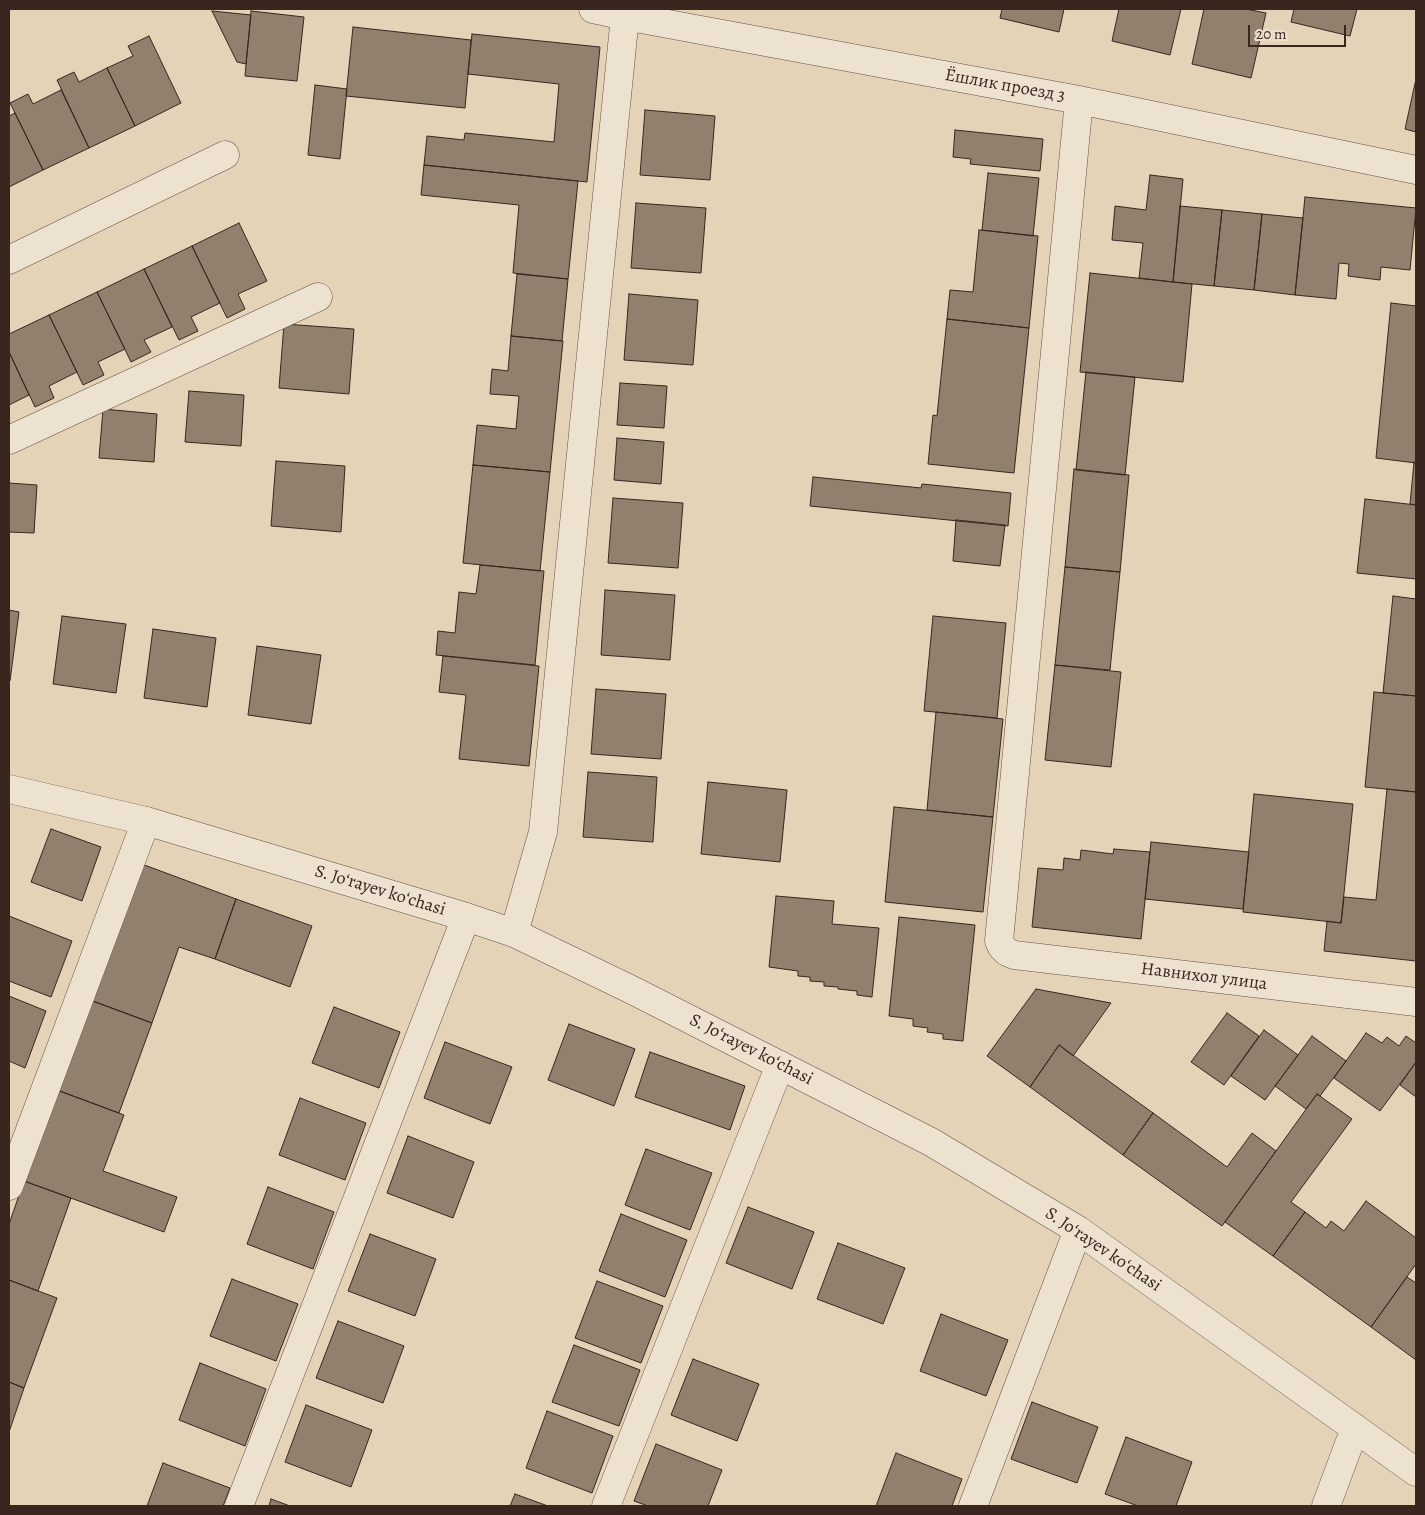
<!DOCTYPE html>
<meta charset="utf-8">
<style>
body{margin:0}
#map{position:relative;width:1425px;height:1515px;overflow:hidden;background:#e4d3b7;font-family:Alegreya,serif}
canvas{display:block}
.frame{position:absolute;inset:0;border:10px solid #38261f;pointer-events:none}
.scale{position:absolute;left:1248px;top:25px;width:98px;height:22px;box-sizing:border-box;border:2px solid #38261f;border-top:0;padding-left:6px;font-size:15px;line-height:18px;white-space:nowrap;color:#38261f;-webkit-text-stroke:4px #ede2d0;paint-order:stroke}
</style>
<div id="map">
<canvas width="1425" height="1515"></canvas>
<div class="frame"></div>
<div class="scale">20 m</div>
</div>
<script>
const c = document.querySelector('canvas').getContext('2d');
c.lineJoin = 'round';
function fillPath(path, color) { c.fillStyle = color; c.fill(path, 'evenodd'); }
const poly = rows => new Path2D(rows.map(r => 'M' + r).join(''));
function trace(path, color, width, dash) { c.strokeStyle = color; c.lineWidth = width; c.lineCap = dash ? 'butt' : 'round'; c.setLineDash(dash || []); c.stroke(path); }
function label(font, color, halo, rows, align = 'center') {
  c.font = font + ' Alegreya,serif'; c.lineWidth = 5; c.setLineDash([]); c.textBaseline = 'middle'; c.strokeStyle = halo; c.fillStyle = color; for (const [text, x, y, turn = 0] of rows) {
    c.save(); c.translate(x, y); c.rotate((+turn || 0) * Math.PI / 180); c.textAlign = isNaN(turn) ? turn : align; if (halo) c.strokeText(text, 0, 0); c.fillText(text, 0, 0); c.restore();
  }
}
const building = poly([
 [1002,9,1064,9,1059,32,1000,18,1002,9],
 [1119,9,1181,9,1170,55,1112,41,1119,9],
 [1204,9,1246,9,1266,13,1251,78,1192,64,1204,9],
 [1294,9,1357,9,1350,36,1291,22,1294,9],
 [212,11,251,15,246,64,237,62,212,11],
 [251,11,304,17,297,81,245,76,251,11],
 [353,27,471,40,465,108,346,96,353,27],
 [472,34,600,47,587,182,424,165,427,136,464,140,465,133,554,142,559,84,468,74,472,34],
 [149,36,181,103,135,126,107,68,133,56,128,46,149,36],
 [107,68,135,126,89,148,57,80,74,72,79,82,107,68],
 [1416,79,1416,132,1405,129,1416,79],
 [315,85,347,89,340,159,308,155,315,85],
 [61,90,89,148,43,170,10,103,28,94,33,104,61,90],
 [645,110,715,116,710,180,640,175,645,110],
 [15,113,43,170,9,187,9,116,15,113],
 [955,130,1043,139,1040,171,970,164,971,159,953,157,955,130],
 [424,165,578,181,568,279,513,273,519,205,421,195,424,165],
 [988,173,1039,178,1033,236,982,230,988,173],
 [1150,175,1183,179,1173,282,1139,278,1143,243,1112,240,1115,206,1146,210,1150,175],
 [1305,197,1416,208,1410,270,1381,267,1380,280,1348,276,1349,264,1339,263,1336,299,1295,295,1305,197],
 [636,203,706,208,701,273,631,268,636,203],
 [1180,206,1222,210,1214,286,1173,282,1180,206],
 [1222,210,1262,214,1254,290,1214,286,1222,210],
 [1262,214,1303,218,1295,295,1254,290,1262,214],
 [239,223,267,281,238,294,245,309,227,318,192,246,239,223],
 [979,230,1038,236,1029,328,947,319,950,290,973,292,979,230],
 [192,246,220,303,191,317,198,331,179,340,144,269,192,246],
 [144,269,172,327,144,340,151,352,131,362,97,292,144,269],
 [1090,273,1192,284,1183,382,1080,372,1090,273],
 [517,274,568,279,562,341,511,336,517,274],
 [97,292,125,349,98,362,104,375,83,385,49,315,97,292],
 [629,294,698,300,693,365,624,360,629,294],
 [1391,303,1416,306,1416,463,1376,458,1391,303],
 [49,315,77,372,49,386,54,398,35,407,9,352,9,334,49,315],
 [947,319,1029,328,1014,473,928,464,933,415,937,416,947,319],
 [284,324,354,329,349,394,279,388,284,324],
 [511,336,563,341,550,472,473,465,477,425,516,429,519,396,490,394,492,369,508,371,511,336],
 [9,352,29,395,9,405,9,352],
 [1086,372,1135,377,1125,475,1076,470,1086,372],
 [620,383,667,386,664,428,617,425,620,383],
 [189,391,244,395,241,446,185,442,189,391],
 [103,409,157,414,154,462,99,458,103,409],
 [617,438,664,442,661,484,614,480,617,438],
 [276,461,345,466,341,532,271,526,276,461],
 [1414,462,1416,463,1416,505,1410,504,1414,462],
 [473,465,550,472,540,571,463,563,473,465],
 [1074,469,1129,475,1120,572,1065,567,1074,469],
 [813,477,921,488,922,484,1011,493,1008,526,810,506,813,477],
 [9,483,37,485,34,533,9,532,9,483],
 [613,498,683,503,678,568,608,563,613,498],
 [1365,499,1416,505,1416,579,1357,573,1365,499],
 [956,520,1005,525,1000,566,953,561,956,520],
 [480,565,544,571,535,665,436,655,438,631,455,633,459,592,476,594,480,565],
 [1065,567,1120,572,1110,670,1055,665,1065,567],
 [605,590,675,595,670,660,601,655,605,590],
 [1393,596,1416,599,1416,696,1383,693,1393,596],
 [9,610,19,612,10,681,9,680,9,610],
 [62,616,126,624,116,693,53,684,62,616],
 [933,616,1006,623,997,718,924,711,933,616],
 [153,629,216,638,207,707,144,698,153,629],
 [257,646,321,655,311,724,248,715,257,646],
 [443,656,539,666,529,766,459,759,466,695,439,692,443,656],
 [1055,665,1121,672,1111,767,1045,760,1055,665],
 [596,689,666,694,661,759,591,754,596,689],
 [1374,692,1416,696,1416,792,1365,787,1374,692],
 [936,712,1003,719,993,817,927,810,936,712],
 [588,772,657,777,653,842,583,837,588,772],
 [708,782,787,790,780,862,701,854,708,782],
 [1387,789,1416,792,1416,961,1324,951,1327,921,1341,923,1344,897,1376,900,1387,789],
 [1254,794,1353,804,1341,923,1243,912,1254,794],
 [894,807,993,817,983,912,885,902,894,807],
 [51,829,101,847,82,901,31,882,51,829],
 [1151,842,1249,852,1243,909,1145,899,1151,842],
 [1114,849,1150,852,1141,939,1032,927,1038,868,1063,870,1064,858,1080,860,1081,850,1113,854,1114,849],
 [139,863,236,899,215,959,179,947,152,1023,90,1000,139,863],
 [776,896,834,901,832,924,879,928,872,997,857,995,857,991,838,989,838,987,824,986,824,982,810,981,810,977,798,976,798,971,769,967,776,896],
 [236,899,312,926,290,987,215,959,236,899],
 [9,916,72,941,51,997,9,981,9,916],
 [899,917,975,925,963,1041,943,1039,943,1034,927,1032,928,1028,913,1026,913,1019,889,1016,899,917],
 [1036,989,1111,1003,1073,1056,1059,1045,1030,1087,987,1056,1036,989],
 [9,996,46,1011,25,1068,9,1061,9,996],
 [90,1000,152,1023,119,1113,57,1090,90,1000],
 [334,1007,400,1032,379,1088,312,1063,334,1007],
 [1227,1013,1259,1036,1224,1085,1191,1062,1227,1013],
 [569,1024,635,1049,614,1106,548,1080,569,1024],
 [1264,1030,1298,1055,1265,1100,1231,1076,1264,1030],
 [1366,1033,1382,1043,1387,1037,1399,1046,1406,1036,1416,1043,1416,1062,1380,1111,1334,1078,1366,1033],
 [1312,1036,1346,1061,1320,1096,1317,1094,1306,1109,1275,1086,1312,1036],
 [445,1042,512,1067,490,1124,424,1098,445,1042],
 [1059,1045,1153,1113,1123,1155,1030,1087,1059,1045],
 [650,1052,745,1086,730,1130,635,1097,650,1052],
 [1416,1062,1416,1097,1400,1085,1416,1062],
 [57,1090,124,1115,103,1171,177,1197,164,1232,24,1181,57,1090],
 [1317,1094,1352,1119,1291,1202,1305,1212,1273,1256,1225,1222,1317,1094],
 [300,1098,366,1123,345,1180,279,1155,300,1098],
 [1153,1113,1227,1167,1252,1133,1276,1151,1222,1226,1123,1155,1153,1113],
 [408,1136,474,1162,453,1218,387,1193,408,1136],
 [646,1149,712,1173,690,1230,625,1205,646,1149],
 [24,1181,71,1198,38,1291,9,1280,9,1224,24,1181],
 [268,1187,334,1212,313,1269,247,1244,268,1187],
 [1366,1201,1416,1238,1416,1264,1371,1327,1273,1256,1305,1212,1326,1228,1331,1221,1344,1231,1366,1201],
 [748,1207,814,1232,792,1289,726,1263,748,1207],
 [621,1214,687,1240,665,1297,599,1271,621,1214],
 [370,1234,436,1259,415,1316,348,1291,370,1234],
 [838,1243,905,1268,883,1324,817,1299,838,1243],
 [1407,1277,1416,1283,1416,1360,1371,1327,1407,1277],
 [232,1279,298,1304,276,1361,210,1336,232,1279],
 [9,1280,57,1298,24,1388,9,1382,9,1280],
 [597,1281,663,1306,641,1363,575,1338,597,1281],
 [941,1314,1008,1340,986,1396,920,1371,941,1314],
 [338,1321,404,1346,383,1403,316,1378,338,1321],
 [574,1345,640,1370,619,1426,552,1402,574,1345],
 [693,1359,759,1384,737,1441,671,1415,693,1359],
 [200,1363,266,1389,245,1446,179,1420,200,1363],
 [9,1382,24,1388,9,1432,9,1382],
 [1032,1402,1098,1427,1077,1483,1011,1459,1032,1402],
 [306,1405,372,1430,351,1487,285,1462,306,1405],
 [547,1411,613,1436,592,1493,526,1468,547,1411],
 [1126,1437,1192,1462,1176,1506,1138,1506,1105,1494,1126,1437],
 [656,1444,722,1470,708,1506,648,1506,634,1501,656,1444],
 [896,1453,962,1479,952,1506,876,1506,896,1453],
 [163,1463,230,1488,223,1506,147,1506,163,1463],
 [515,1494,548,1506,510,1506,515,1494],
 [271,1499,290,1506,269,1506,271,1499]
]);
const minor = poly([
 [593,9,625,16,1079,100,1416,170],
 [1079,100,999,941,1002,947,1007,952,1014,955,1416,1002],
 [9,260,225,155],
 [9,440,318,297],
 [514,933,543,832,625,16],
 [9,1186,146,821],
 [239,1506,466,917],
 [606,1506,780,1065],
 [973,1506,1078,1230],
 [1326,1506,1355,1428]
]);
const tertiary = poly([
 [9,789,146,821,466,917,514,933,632,990,931,1142,1078,1230,1416,1472]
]);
const streetNames = [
 ["Ёшлик проезд 3",1005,86,10],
 ["S. Joʻrayev koʻchasi",380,891,17],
 ["Навнихол улица",1204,977,7],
 ["S. Joʻrayev koʻchasi",751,1050,27],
 ["S. Joʻrayev koʻchasi",1103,1250,34]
];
fillPath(building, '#91806e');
trace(building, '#38261f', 1);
trace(minor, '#635145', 29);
trace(tertiary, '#635145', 29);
trace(minor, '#ede2d0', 28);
trace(tertiary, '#ede2d0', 28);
label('18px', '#38261f', '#ede2d0', streetNames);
</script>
